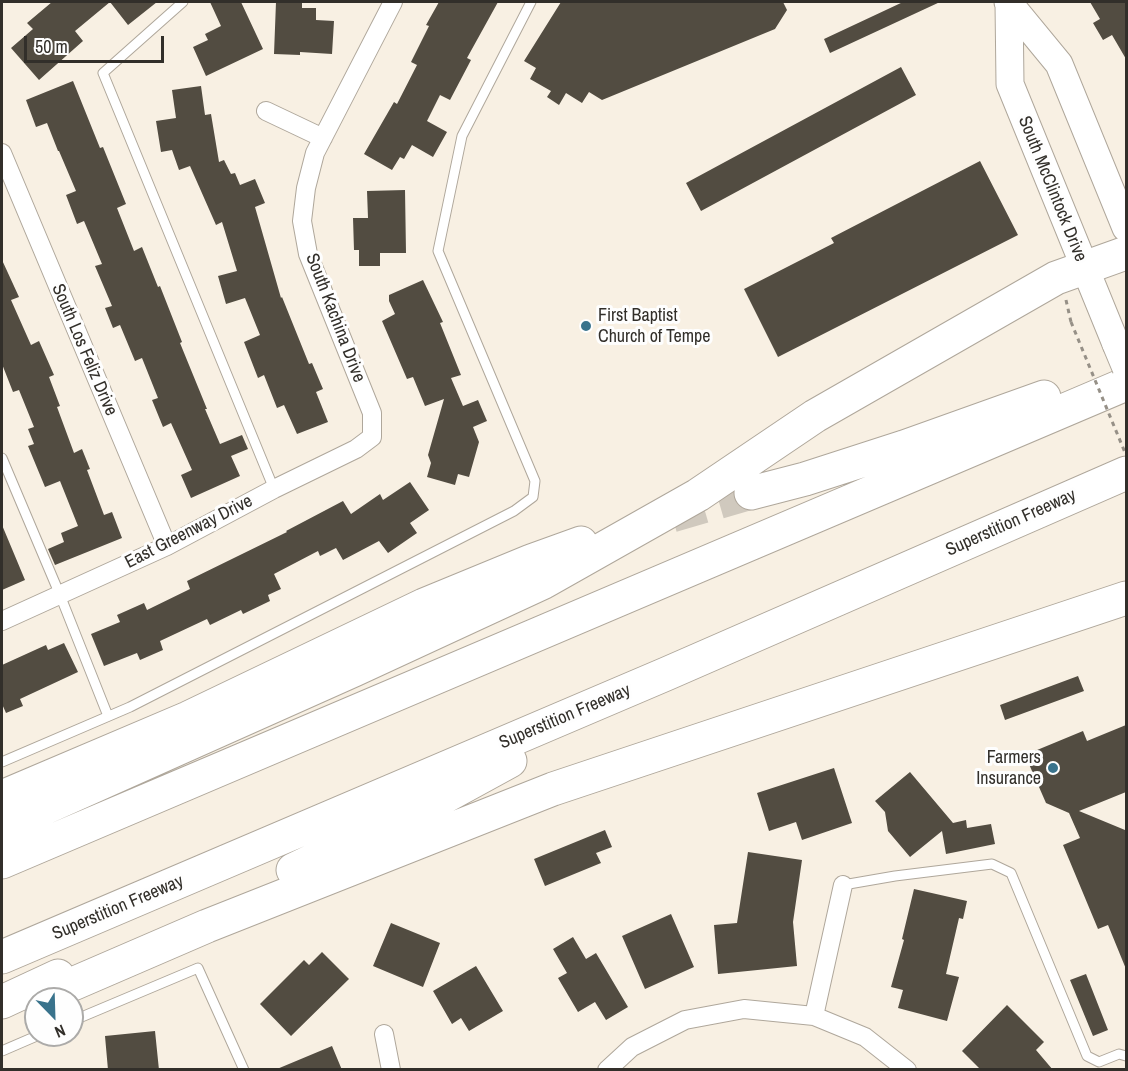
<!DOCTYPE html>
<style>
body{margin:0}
#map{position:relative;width:1128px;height:1071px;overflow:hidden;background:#f8f0e3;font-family:"Archivo Narrow",sans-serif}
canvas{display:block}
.frame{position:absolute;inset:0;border:3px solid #322f2a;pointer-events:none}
.north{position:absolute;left:24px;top:987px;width:60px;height:60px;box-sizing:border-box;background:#fefefe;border:2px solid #acaba9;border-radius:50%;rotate:157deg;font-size:16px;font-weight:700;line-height:24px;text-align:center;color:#322f2a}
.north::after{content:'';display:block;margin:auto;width:21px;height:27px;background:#39738c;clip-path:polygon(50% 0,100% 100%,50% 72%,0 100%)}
.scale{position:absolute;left:24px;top:36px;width:140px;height:27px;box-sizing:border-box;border:3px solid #322f2a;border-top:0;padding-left:8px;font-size:18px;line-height:21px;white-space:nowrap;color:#322f2a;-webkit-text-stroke:4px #fefefe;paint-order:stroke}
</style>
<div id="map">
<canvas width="1128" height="1071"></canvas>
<div class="frame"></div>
<div class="north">N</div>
<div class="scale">50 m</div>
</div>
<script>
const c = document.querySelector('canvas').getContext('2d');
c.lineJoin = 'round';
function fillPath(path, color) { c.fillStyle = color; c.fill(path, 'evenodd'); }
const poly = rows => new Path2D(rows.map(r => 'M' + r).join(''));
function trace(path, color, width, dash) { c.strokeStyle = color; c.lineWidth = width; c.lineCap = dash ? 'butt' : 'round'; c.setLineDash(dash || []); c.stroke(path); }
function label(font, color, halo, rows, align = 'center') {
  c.font = font + ' "Archivo Narrow",sans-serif'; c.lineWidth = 6; c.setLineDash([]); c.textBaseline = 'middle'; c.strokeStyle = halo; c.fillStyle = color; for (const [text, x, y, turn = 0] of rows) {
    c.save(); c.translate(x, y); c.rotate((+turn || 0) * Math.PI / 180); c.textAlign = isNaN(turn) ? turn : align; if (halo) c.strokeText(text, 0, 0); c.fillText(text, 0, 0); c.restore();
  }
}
const building = poly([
 [52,2,157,2,128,25,110,2,75,31,83,41,39,80,11,48,33,29,27,23],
 [210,2,241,2,263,49,206,76,193,47,208,40,205,34,221,26],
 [276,2,302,2,302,8,316,8,316,20,334,21,332,54,300,52,300,55,274,54],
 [439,2,498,2,467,58,471,60,450,100,440,95,427,121,447,132,433,157,412,145,404,159,400,157,392,170,364,154,394,102,397,104,417,65,411,62,429,26,426,25],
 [561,2,783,2,787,10,775,29,602,100,589,92,582,103,566,93,559,105,547,97,551,91,530,79,536,68,524,61],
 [903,2,940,2,830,53,824,39],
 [1090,2,1126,2,1126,59,1112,35,1103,40,1093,23,1100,19],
 [901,67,916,95,701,211,686,183],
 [73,81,100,148,103,147,126,204,117,208,134,251,142,247,158,287,160,286,182,342,180,343,207,409,205,409,220,444,242,435,248,449,231,456,240,476,191,498,181,475,192,470,171,423,163,427,152,400,158,398,142,358,135,361,120,325,113,328,105,308,112,306,95,266,102,264,84,221,77,224,66,195,76,191,59,151,58,151,47,123,36,127,26,100],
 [201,86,205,115,211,114,219,162,224,160,231,174,235,173,240,185,255,179,265,203,255,207,281,298,282,297,309,364,312,363,323,389,316,392,328,422,297,434,284,405,277,408,264,375,258,378,244,342,260,335,245,298,226,304,218,276,237,271,222,222,216,225,190,166,179,170,172,150,161,152,156,121,176,118,172,90],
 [980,161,1018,235,778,357,744,289,834,243,831,238],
 [405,190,406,253,380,253,380,266,359,266,359,250,354,250,353,218,368,218,367,191],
 [2,260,19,297,11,300,31,345,39,341,54,375,49,377,60,406,57,407,74,453,82,449,90,469,87,470,104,515,112,512,122,538,55,565,48,549,64,542,61,533,78,526,60,481,45,487,28,446,34,444,28,429,34,427,19,390,13,392,2,364],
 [423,280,443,322,440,323,461,375,451,378,463,406,478,400,487,421,473,427,479,442,469,477,458,474,455,485,427,477,431,463,428,455,444,399,425,406,413,377,407,379,382,321,395,314,389,301,389,295],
 [410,482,429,510,410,523,417,533,388,553,379,541,343,560,336,548,320,556,318,551,274,574,281,589,268,595,270,601,243,614,241,610,210,625,207,619,160,641,163,650,140,660,137,653,104,666,91,634,120,622,117,615,144,603,147,610,190,589,187,581,287,532,286,531,343,501,351,514,380,494,383,500],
 [2,525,25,580,2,590],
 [64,643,78,672,20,699,23,706,6,713,2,704,2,665,46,645,48,650],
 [1078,676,1084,691,1005,720,1000,705],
 [1126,725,1126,792,1079,811,1125,830,1126,835,1126,969,1108,925,1098,929,1063,845,1080,838,1069,813,1046,803,1025,755,1083,731,1087,741],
 [834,768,852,823,802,840,796,822,769,831,757,793],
 [910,772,953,823,966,820,967,828,991,824,995,844,946,854,942,831,910,857,888,831,885,812,875,801],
 [605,830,612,847,596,853,601,863,545,886,534,859],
 [748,852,802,860,793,922,797,966,718,974,714,925,737,923],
 [914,889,967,901,963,919,959,918,946,974,959,977,947,1021,898,1008,903,990,891,987,904,940,902,939],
 [671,914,694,967,645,989,622,936],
 [391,923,440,943,423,987,373,966],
 [573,937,586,959,596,953,628,1007,606,1020,595,1002,578,1012,558,978,567,973,553,949],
 [322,952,349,979,291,1036,260,1004,304,960,309,965],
 [476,966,503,1011,469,1031,461,1018,452,1024,433,991],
 [1086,974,1108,1030,1093,1036,1070,980],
 [1007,1005,1044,1042,1036,1050,1053,1070,981,1070,962,1051],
 [155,1031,159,1070,108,1070,105,1036],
 [332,1046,342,1070,277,1070,277,1069]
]);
const motorwayTunnel = poly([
 [672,516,751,493]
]);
const path = poly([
 [1066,300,1071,322]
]);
const service = poly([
 [183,2,103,73,274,489],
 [2,458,60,595,108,716],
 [2,762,130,707,514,511,533,497,535,481,438,251,462,136,531,2],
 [843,885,895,876,992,864,1011,873,1087,1056,1099,1062,1119,1054,1126,1056],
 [72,1021,198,968,244,1070],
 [2,1051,39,1035]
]);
const minor = poly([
 [266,111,323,138],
 [2,153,167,546],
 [2,621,167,546,274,489,356,449,372,437,372,413,308,254,302,221,306,188,315,153,393,2],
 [814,1016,843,885],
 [384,1034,391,1070],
 [607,1070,632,1047,685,1020,744,1009,814,1016,865,1037,907,1070]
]);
const secondary = poly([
 [1008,2,1059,64,1126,228],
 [1009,3,1010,84,1116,344]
]);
const motorway = poly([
 [751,493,805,479,904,447,1044,397],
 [2,797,188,718,424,605,531,561,581,543],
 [2,829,36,812,354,670,544,582,698,495,815,416,1056,278,1126,253],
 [2,862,1126,384],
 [293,870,435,802,510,761],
 [2,957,666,674,1126,473],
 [38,999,207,926,553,789,1126,598],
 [2,1002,58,976]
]);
const pathBridge = poly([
 [1071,322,1126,455]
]);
const secondaryBridge = poly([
 [1116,344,1126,368]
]);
const markers = [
 [586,326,6,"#39738c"],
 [1053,768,6,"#39738c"]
];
const streetNames = [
 ["South McClintock Drive",1052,189,68],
 ["South Kachina Drive",335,318,69],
 ["South Los Feliz Drive",84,350,67],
 ["Superstition Freeway",1011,523,-24],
 ["East Greenway Drive",189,532,-27],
 ["Superstition Freeway",565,717,-23],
 ["Superstition Freeway",118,908,-23]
];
const poiNames = [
 ["First Baptist",598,316],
 ["Church of Tempe",598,337],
 ["Farmers",1041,758,"right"],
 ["Insurance",1041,779,"right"]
];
fillPath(building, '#524c41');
trace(motorwayTunnel, '#d0c9be', 33, [33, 16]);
trace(service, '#afa79b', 11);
trace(minor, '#afa79b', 20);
trace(secondary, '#afa79b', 29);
trace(motorway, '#afa79b', 35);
trace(path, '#969087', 3, [4.5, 4.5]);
trace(service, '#fff', 9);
trace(minor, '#fff', 18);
trace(secondary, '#fff', 27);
trace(motorway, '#fff', 33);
trace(secondaryBridge, '#afa79b', 29, []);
trace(pathBridge, '#969087', 3, [4.5, 4.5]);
trace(secondaryBridge, '#fff', 27);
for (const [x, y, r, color] of markers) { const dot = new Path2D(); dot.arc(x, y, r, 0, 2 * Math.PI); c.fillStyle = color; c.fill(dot); trace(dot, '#fefefe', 2); }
label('18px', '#322f2a', '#fefefe', streetNames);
label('18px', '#322f2a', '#fefefe', poiNames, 'left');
</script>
